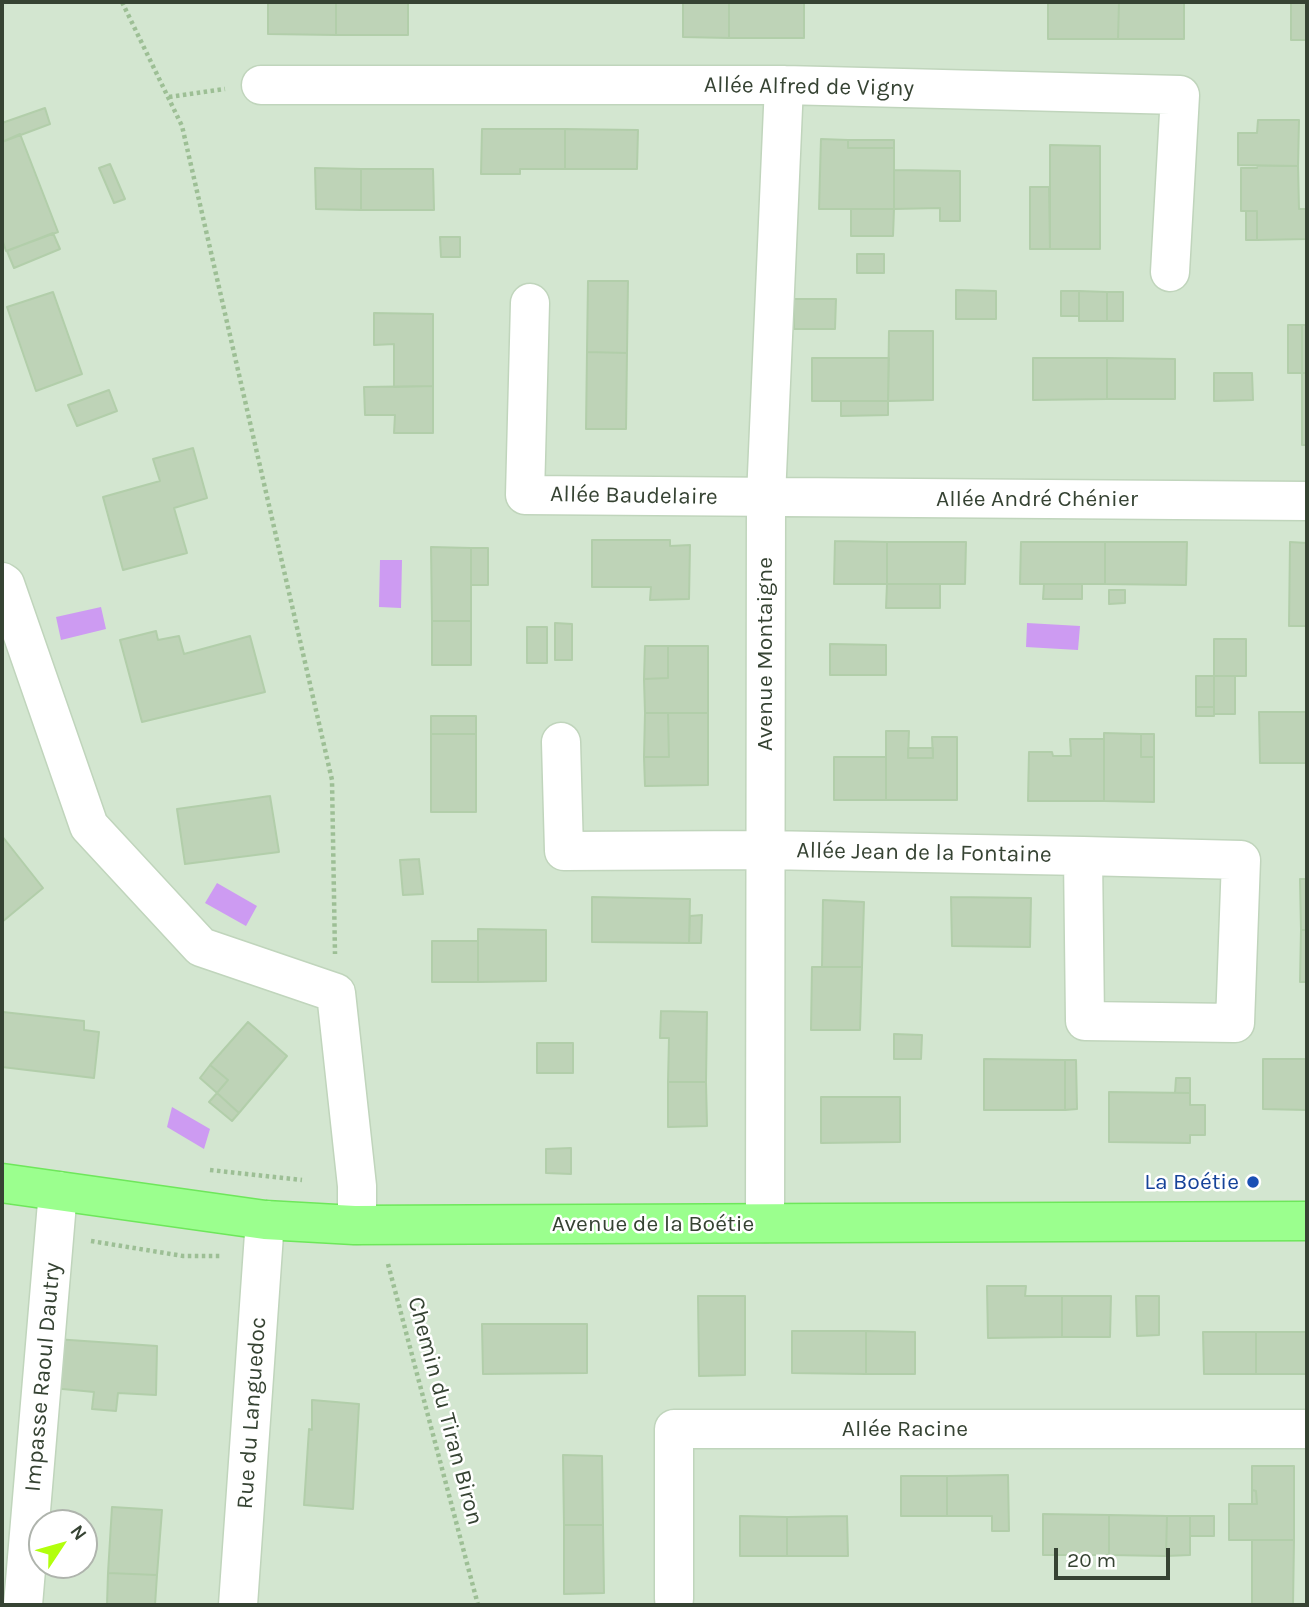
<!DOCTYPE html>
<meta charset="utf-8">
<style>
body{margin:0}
#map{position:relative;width:1309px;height:1607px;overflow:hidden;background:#e4f2e2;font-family:Karla,sans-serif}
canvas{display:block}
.frame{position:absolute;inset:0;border:4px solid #364333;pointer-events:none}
.north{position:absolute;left:28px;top:1509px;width:70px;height:70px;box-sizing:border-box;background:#fff;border:2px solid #afb4ad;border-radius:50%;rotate:54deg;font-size:19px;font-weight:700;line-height:28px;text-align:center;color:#364333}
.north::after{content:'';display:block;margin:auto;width:24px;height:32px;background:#b2ff0c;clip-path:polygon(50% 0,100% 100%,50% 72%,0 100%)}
.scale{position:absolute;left:1054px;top:1548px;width:116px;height:32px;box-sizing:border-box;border:4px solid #364333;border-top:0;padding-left:9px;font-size:21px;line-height:24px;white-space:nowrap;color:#364333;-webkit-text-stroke:5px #fff;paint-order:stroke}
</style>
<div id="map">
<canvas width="1309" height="1607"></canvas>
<div class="frame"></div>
<div class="north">N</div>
<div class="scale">20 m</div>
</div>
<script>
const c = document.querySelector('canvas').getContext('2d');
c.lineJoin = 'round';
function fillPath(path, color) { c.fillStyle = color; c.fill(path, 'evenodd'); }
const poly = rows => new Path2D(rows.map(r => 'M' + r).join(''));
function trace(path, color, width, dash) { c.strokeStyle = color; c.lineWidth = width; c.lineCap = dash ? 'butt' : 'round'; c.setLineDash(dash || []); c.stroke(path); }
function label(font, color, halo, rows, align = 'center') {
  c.font = font + ' Karla,sans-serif'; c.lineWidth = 5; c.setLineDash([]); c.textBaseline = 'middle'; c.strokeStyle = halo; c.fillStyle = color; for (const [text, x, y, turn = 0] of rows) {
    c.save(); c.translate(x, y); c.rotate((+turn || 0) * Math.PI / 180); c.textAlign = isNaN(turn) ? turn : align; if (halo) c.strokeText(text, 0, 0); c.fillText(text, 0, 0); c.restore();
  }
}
const residential = poly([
 [2,2,1307,2,1307,1605,2,1605],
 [42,1523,84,1523,84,1565,42,1565]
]);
const water = poly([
 [380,560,402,560,401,608,379,607],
 [101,607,106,629,61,640,56,617],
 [1027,623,1080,626,1078,650,1026,647],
 [217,883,257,906,246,926,205,903],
 [172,1107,210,1129,204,1149,167,1127]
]);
const building = poly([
 [268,2,336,2,336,35,268,34,268,2],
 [336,2,408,2,408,35,336,35,336,2],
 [683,2,729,2,729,38,683,37,683,2],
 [729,2,804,2,804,38,729,38,729,2],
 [1048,2,1119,2,1118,39,1048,39,1048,2],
 [1119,2,1184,2,1184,39,1118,39,1119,2],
 [1291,2,1307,2,1307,40,1291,40,1291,2],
 [45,108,50,124,2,142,2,123,45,108],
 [1258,120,1299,120,1298,166,1238,165,1238,133,1257,133,1258,120],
 [482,129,565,129,565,169,520,169,520,174,481,174,482,129],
 [565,129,638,130,637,169,565,169,565,129],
 [20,134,58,232,6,251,2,239,2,142,20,134],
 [821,139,848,140,848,148,894,148,894,209,819,209,821,139],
 [848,140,894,140,894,148,848,148,848,140],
 [1050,145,1100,146,1100,249,1050,249,1050,145],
 [110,164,125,199,114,203,99,168,110,164],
 [1257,166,1298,166,1299,209,1307,209,1307,239,1257,240,1257,211,1241,211,1241,168,1257,168,1257,166],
 [315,168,361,169,361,210,316,209,315,168],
 [361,169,433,169,434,210,361,210,361,169],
 [894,170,960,171,960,221,940,221,940,208,894,209,894,170],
 [1030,187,1049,187,1050,249,1030,249,1030,187],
 [851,209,894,209,893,236,851,236,851,209],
 [1246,211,1257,211,1257,240,1246,240,1246,211],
 [53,233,60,249,14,268,7,251,53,233],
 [440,237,460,237,460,257,441,257,440,237],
 [857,254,884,254,884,273,857,273,857,254],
 [588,281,628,281,627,353,587,352,588,281],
 [956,290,996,291,996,319,956,319,956,290],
 [1061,291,1079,291,1079,316,1061,316,1061,291],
 [1079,291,1107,292,1107,321,1079,321,1079,291],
 [53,292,82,374,36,391,7,307,53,292],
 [1107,292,1123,292,1123,321,1107,321,1107,292],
 [794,299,836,299,835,329,794,329,794,299],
 [374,313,433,314,433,386,394,387,394,344,374,345,374,313],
 [1288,325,1302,325,1302,373,1288,373,1288,325],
 [1302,325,1307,325,1307,373,1302,373,1302,325],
 [889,331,933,331,933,400,888,401,889,331],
 [587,352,627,353,626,429,586,429,587,352],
 [812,358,889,358,888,401,812,401,812,358],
 [1033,358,1107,358,1107,399,1033,400,1033,358],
 [1107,358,1175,359,1175,399,1107,399,1107,358],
 [1214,373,1252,373,1253,400,1214,401,1214,373],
 [1302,373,1307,373,1307,445,1302,445,1302,373],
 [433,386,433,433,394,433,395,415,365,415,364,387,433,386],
 [109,390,117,411,77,426,68,405,109,390],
 [841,401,888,401,888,415,841,416,841,401],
 [193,448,207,498,174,508,187,553,123,570,103,497,160,481,153,459,193,448],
 [592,540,670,540,670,546,690,545,689,599,650,600,651,587,592,587,592,540],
 [835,541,887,542,887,584,834,584,835,541],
 [887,542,966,542,965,584,887,584,887,542],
 [1021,542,1105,542,1105,584,1020,584,1021,542],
 [1105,542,1187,542,1186,585,1105,584,1105,542],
 [1290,542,1307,543,1307,626,1289,626,1290,542],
 [431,547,471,548,471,621,432,621,431,547],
 [471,548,488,548,488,585,471,585,471,548],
 [887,584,940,584,940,608,886,608,887,584],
 [1044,584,1082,584,1082,599,1043,599,1044,584],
 [1109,590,1125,590,1125,603,1109,604,1109,590],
 [432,621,471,621,471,665,432,665,432,621],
 [555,623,572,624,572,660,555,660,555,623],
 [527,627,547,627,547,663,527,663,527,627],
 [156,631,158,640,179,636,184,654,250,636,265,692,142,722,120,640,156,631],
 [1214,639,1246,639,1246,676,1214,676,1214,639],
 [830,644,886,645,886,675,830,675,830,644],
 [645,646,668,646,668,678,644,679,645,646],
 [668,646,708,646,708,713,645,713,644,679,668,678,668,646],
 [1196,676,1214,676,1214,707,1196,707,1196,676],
 [1214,676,1235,676,1235,714,1214,714,1214,676],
 [1196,707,1214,707,1214,716,1196,716,1196,707],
 [1259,712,1307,712,1307,763,1260,763,1259,712],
 [645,713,668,713,669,757,644,757,645,713],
 [668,713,708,713,708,785,645,786,644,757,669,757,668,713],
 [431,716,476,716,476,734,431,734,431,716],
 [886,731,909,731,908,758,933,758,932,737,957,737,957,800,886,800,886,731],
 [1104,733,1141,734,1141,757,1154,757,1154,802,1104,801,1104,733],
 [431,734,476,734,476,812,431,812,431,734],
 [1141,734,1154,734,1154,757,1141,757,1141,734],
 [1070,739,1104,739,1104,801,1028,801,1029,752,1052,752,1053,756,1071,756,1070,739],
 [908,748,933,748,933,758,908,758,908,748],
 [834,757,886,757,886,800,834,800,834,757],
 [270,796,279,852,185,864,177,809,270,796],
 [2,836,43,888,2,922,2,836],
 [419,859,423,894,403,895,400,860,419,859],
 [1300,879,1307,879,1307,930,1301,930,1300,879],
 [592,897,690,899,689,943,592,942,592,897],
 [951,897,1031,898,1030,947,952,946,951,897],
 [823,900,864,902,862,967,822,967,823,900],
 [702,915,701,943,689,943,690,916,702,915],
 [478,929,546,930,546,981,478,982,478,929],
 [1301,930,1307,930,1307,982,1300,982,1301,930],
 [432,941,478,941,478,982,432,982,432,941],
 [812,967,862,967,860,1030,811,1030,812,967],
 [661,1011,707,1012,706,1082,668,1082,669,1038,660,1038,661,1011],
 [3,1012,84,1021,84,1030,99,1032,94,1078,2,1067,3,1012],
 [248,1022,287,1056,239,1113,217,1093,228,1080,210,1065,248,1022],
 [894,1034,922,1035,921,1059,894,1059,894,1034],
 [537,1043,573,1043,573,1073,537,1073,537,1043],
 [984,1059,1065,1060,1065,1110,984,1110,984,1059],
 [1263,1059,1307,1059,1307,1110,1263,1109,1263,1059],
 [1065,1060,1076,1060,1077,1109,1065,1110,1065,1060],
 [210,1065,228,1080,217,1093,200,1078,210,1065],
 [1176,1078,1190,1078,1190,1093,1175,1093,1176,1078],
 [668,1082,706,1082,707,1126,668,1127,668,1082],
 [1109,1092,1190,1093,1190,1105,1205,1105,1205,1135,1190,1135,1190,1143,1109,1142,1109,1092],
 [217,1093,239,1113,232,1121,209,1102,217,1093],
 [821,1097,900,1097,900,1142,821,1143,821,1097],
 [571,1148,571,1174,546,1173,546,1149,571,1148],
 [987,1286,1026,1286,1025,1296,1062,1296,1062,1337,988,1338,987,1286],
 [698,1296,745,1296,745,1375,699,1376,698,1296],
 [1062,1296,1111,1296,1110,1337,1062,1337,1062,1296],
 [1136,1296,1159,1296,1159,1335,1137,1336,1136,1296],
 [482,1324,587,1324,587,1373,483,1374,482,1324],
 [792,1331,866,1331,866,1374,792,1373,792,1331],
 [866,1331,915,1332,915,1374,866,1374,866,1331],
 [1203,1332,1256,1332,1256,1374,1204,1374,1203,1332],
 [1256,1332,1307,1332,1307,1374,1256,1374,1256,1332],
 [55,1339,157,1346,156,1395,118,1393,116,1411,92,1409,94,1392,52,1388,55,1339],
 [312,1400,359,1404,353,1509,304,1505,309,1429,312,1430,312,1400],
 [563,1455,602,1456,603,1525,564,1525,563,1455],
 [1252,1466,1294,1466,1294,1540,1229,1540,1229,1504,1257,1504,1256,1491,1252,1490,1252,1466],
 [1008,1475,1009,1531,992,1531,992,1516,947,1516,947,1476,1008,1475],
 [901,1476,947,1476,947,1516,901,1516,901,1476],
 [1252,1490,1256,1491,1257,1504,1252,1504,1252,1490],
 [112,1507,162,1510,157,1575,108,1573,112,1507],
 [1043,1514,1109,1515,1109,1555,1043,1555,1043,1514],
 [1109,1515,1167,1516,1166,1556,1109,1555,1109,1515],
 [740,1516,787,1517,787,1556,740,1556,740,1516],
 [847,1516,848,1556,787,1556,787,1517,847,1516],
 [1167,1516,1190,1516,1190,1555,1166,1556,1167,1516],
 [1190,1516,1214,1516,1214,1536,1190,1536,1190,1516],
 [564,1525,603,1525,604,1593,564,1594,564,1525],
 [1252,1540,1294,1540,1293,1605,1252,1605,1252,1540],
 [108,1573,157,1575,155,1605,107,1605,108,1573]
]);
const path = poly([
 [122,2,182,126,332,780,335,954],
 [169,97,225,89],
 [210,1170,302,1180],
 [91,1241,183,1256,221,1256],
 [388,1264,478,1605]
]);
const minor = poly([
 [261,85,784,85,1180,95,1170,272],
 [530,303,525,495,1307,501],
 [2,582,5,584,89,826,201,947,336,993,357,1186,357,1225],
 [561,742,564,851,764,850,1083,856,1241,860,1235,1023,1085,1021,1083,856],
 [765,1223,766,497,784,85],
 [674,1599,674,1429,1307,1429],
 [23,1605,58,1191],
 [238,1605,265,1220]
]);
const major = poly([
 [2,1183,265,1220,354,1225,1307,1221]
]);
const markers = [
 [1253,1182,7,"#1a4fb4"]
];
const streetNames = [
 ["Allée Alfred de Vigny",809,87,1],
 ["Allée Baudelaire",634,496,1],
 ["Allée André Chénier",1037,499],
 ["Avenue Montaigne",765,654,-90],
 ["Allée Jean de la Fontaine",924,853,1],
 ["Avenue de la Boétie",653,1224],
 ["Impasse Raoul Dautry",43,1377,-85],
 ["Chemin du Tiran Biron",445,1411,75],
 ["Rue du Languedoc",252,1413,-86],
 ["Allée Racine",905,1429]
];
const transitNames = [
 ["La Boétie",1239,1182]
];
fillPath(residential, '#d3e6d0');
fillPath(water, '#cd9bf2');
fillPath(building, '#bed3b7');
trace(building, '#b2ceaa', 2);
trace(minor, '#c0d5bc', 41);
trace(major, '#6ee75b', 41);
trace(path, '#9dbf95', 4.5, [3.5, 3.5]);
trace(minor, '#fff', 38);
trace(major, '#9bff8e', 38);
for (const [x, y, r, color] of markers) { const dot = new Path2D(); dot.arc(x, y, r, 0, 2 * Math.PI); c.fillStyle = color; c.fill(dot); trace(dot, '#fff', 2.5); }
label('23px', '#364333', '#fff', streetNames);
label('23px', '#164399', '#fff', transitNames, 'right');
</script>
